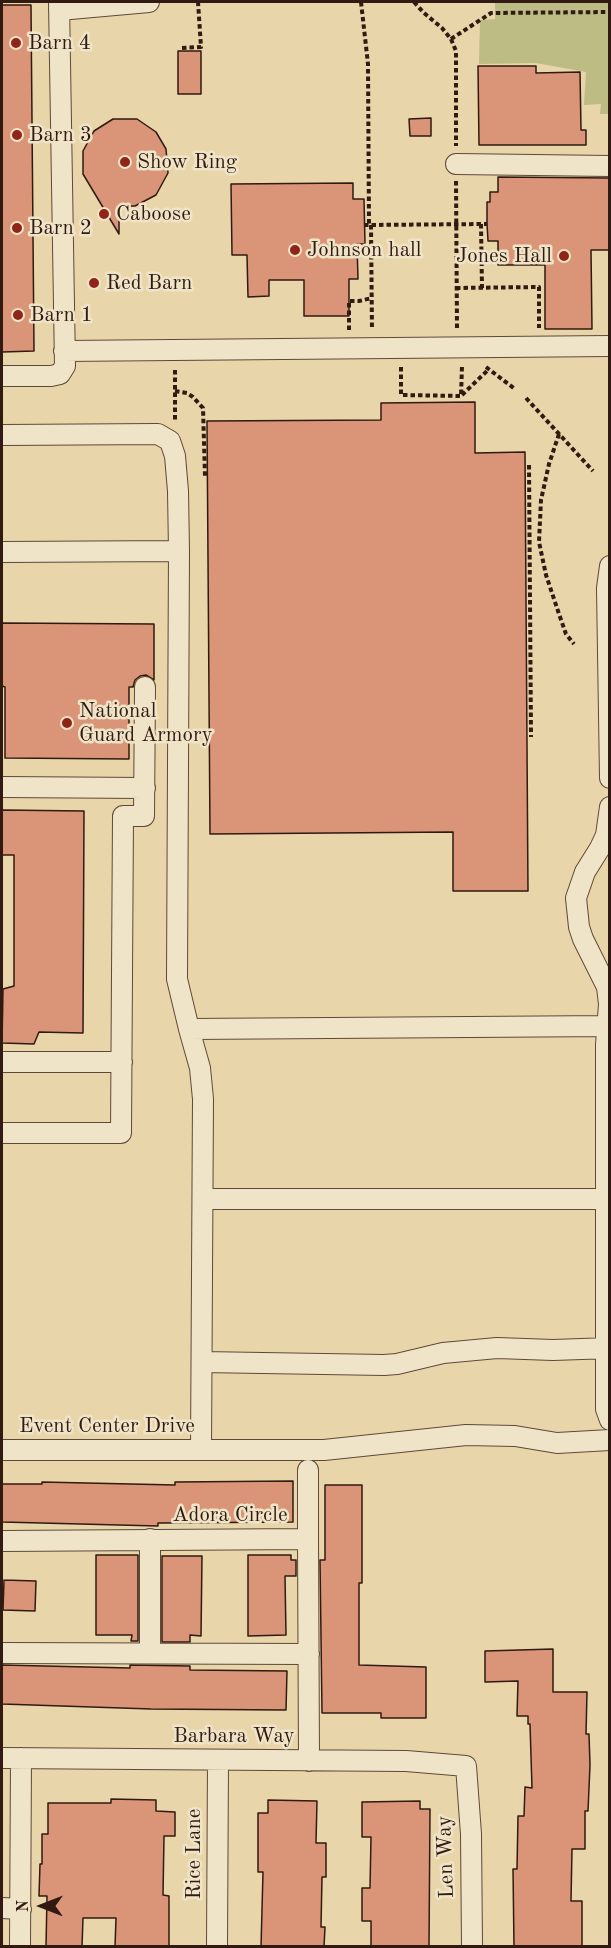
<!DOCTYPE html>
<style>
body{margin:0}
#map{position:relative;width:611px;height:1948px;overflow:hidden;background:#e8d5aa;font-family:"Old Standard TT",serif}
canvas{display:block}
.frame{position:absolute;inset:0;border:3px solid #301a11;pointer-events:none}
.north{position:absolute;left:12px;top:1876px;width:60px;height:60px;-webkit-text-stroke:4px #f0e4c8;paint-order:stroke;rotate:270deg;font-size:16px;font-weight:700;line-height:24px;text-align:center;color:#301a11}
.north::after{content:'';display:block;margin:auto;width:21px;height:27px;background:#301a11;clip-path:polygon(50% 0,100% 100%,50% 72%,0 100%)}
</style>
<div id="map">
<canvas width="611" height="1948"></canvas>
<div class="frame"></div>
<div class="north">N</div>
</div>
<script>
const c = document.querySelector('canvas').getContext('2d');
c.lineJoin = 'round';
function fillPath(path, color) { c.fillStyle = color; c.fill(path, 'evenodd'); }
const poly = rows => new Path2D(rows.map(r => 'M' + r).join(''));
function trace(path, color, width, dash) { c.strokeStyle = color; c.lineWidth = width; c.lineCap = dash ? 'butt' : 'round'; c.setLineDash(dash || []); c.stroke(path); }
function label(font, color, halo, rows, align = 'center') {
  c.font = font + ' "Old Standard TT",serif'; c.lineWidth = 5; c.setLineDash([]); c.textBaseline = 'middle'; c.strokeStyle = halo; c.fillStyle = color; for (const [text, x, y, turn = 0] of rows) {
    c.save(); c.translate(x, y); c.rotate((+turn || 0) * Math.PI / 180); c.textAlign = isNaN(turn) ? turn : align; if (halo) c.strokeText(text, 0, 0); c.fillText(text, 0, 0); c.restore();
  }
}
const green = poly([
 [495,2,609,2,609,114,600,114,601,104,584,105,586,72,536,63,479,64,480,20,495,19]
]);
const building = poly([
 [2,5,31,5,34,351,2,352,2,5],
 [178,51,201,51,201,94,178,94,178,51],
 [478,66,536,66,536,73,580,72,581,130,586,130,586,145,479,145,478,66],
 [431,118,431,136,410,136,409,119,431,118],
 [113,119,137,119,156,132,166,149,168,173,156,195,135,206,119,206,119,234,83,174,83,151,94,131,113,119],
 [498,177,609,178,609,250,591,250,592,329,545,329,545,265,498,265,498,241,488,241,487,224,487,202,490,202,490,192,498,192,498,177],
 [353,183,353,199,364,199,365,244,357,244,358,279,349,279,349,316,304,316,304,280,269,280,269,296,248,297,247,255,232,255,231,184,353,183],
 [475,402,475,453,525,452,528,891,453,891,453,832,210,834,207,421,381,420,381,403,475,402],
 [2,623,154,624,154,680,146,675,140,676,135,680,133,687,129,687,129,759,5,758,5,687,2,686,2,623],
 [2,810,84,811,83,1033,39,1032,34,1044,2,1043,3,989,14,986,14,855,2,855,2,810],
 [293,1481,293,1522,158,1523,158,1526,2,1522,2,1484,42,1484,42,1482,175,1485,175,1482,293,1481],
 [325,1485,362,1485,362,1583,359,1583,359,1665,426,1667,426,1718,381,1718,381,1713,322,1713,320,1560,325,1560,325,1485],
 [96,1555,138,1555,138,1641,131,1641,132,1635,96,1635,96,1555],
 [248,1555,291,1555,291,1560,296,1560,296,1576,285,1576,286,1635,248,1636,248,1555],
 [162,1556,202,1556,201,1636,190,1635,190,1642,162,1642,162,1556],
 [4,1580,36,1581,35,1611,3,1610,4,1580],
 [553,1649,553,1692,587,1692,586,1734,589,1734,590,1765,588,1811,585,1811,585,1849,572,1849,571,1901,582,1901,582,1947,514,1947,513,1869,517,1869,518,1816,524,1816,525,1787,532,1788,530,1724,528,1724,528,1716,517,1716,518,1681,485,1682,485,1651,553,1649],
 [2,1665,130,1668,130,1665,190,1666,190,1670,287,1671,286,1710,151,1709,2,1704,2,1665],
 [111,1799,156,1800,156,1811,175,1812,175,1836,164,1836,163,1895,169,1896,169,1947,115,1947,116,1918,83,1918,82,1947,46,1947,47,1896,39,1896,40,1864,42,1864,42,1834,48,1834,48,1803,111,1803,111,1799],
 [268,1800,317,1801,316,1843,326,1843,326,1877,322,1877,321,1927,325,1927,324,1947,261,1947,263,1872,258,1872,258,1813,268,1813,268,1800],
 [420,1801,420,1809,430,1809,429,1947,371,1947,371,1921,362,1921,362,1888,370,1888,371,1837,362,1837,362,1802,420,1801]
]);
const path = poly([
 [361,2,368,64,369,225],
 [414,2,424,13,442,28,451,39,456,51,456,146],
 [451,39,491,13,610,12],
 [182,48,201,47,198,2],
 [456,181,457,329],
 [481,224,482,288],
 [364,225,487,224],
 [371,225,372,330],
 [456,288,539,287,539,328],
 [349,330,349,301,359,301,372,298],
 [401,367,401,395,461,396,462,366],
 [486,367,515,389],
 [175,370,175,422],
 [175,391,187,393,193,397,203,408,205,476],
 [462,395,489,369],
 [526,398,593,471],
 [559,434,549,464,541,500,539,542,546,575,559,614,566,634,574,644],
 [529,465,531,737]
]);
const minor = poly([
 [59,10,149,2],
 [456,164,610,166],
 [64,351,610,346],
 [2,376,51,376,60,374,65,366,59,2],
 [2,435,158,434,170,441,175,456,178,491,179,551],
 [2,552,179,551,177,979,189,1029,200,1068,203,1099,201,1450],
 [610,566,607,588,610,778],
 [2,787,145,788],
 [610,807,606,835,600,848,585,872,576,898,579,927,583,939,607,987,609,1004,606,1045,606,1409,610,1420],
 [189,1029,610,1026],
 [2,1062,122,1062],
 [2,1133,121,1133,123,816,144,816,145,687],
 [203,1199,610,1199],
 [202,1362,384,1365,397,1364,443,1353,497,1348,553,1350,610,1348],
 [2,1450,324,1450,466,1435,515,1436,557,1443,610,1440],
 [308,1470,308,1539],
 [2,1541,308,1539,309,1761],
 [2,1653,309,1654],
 [150,1653,150,1539],
 [2,1758,406,1761,466,1766,471,1834,472,1946],
 [2,1908,21,1909],
 [20,1946,21,1758],
 [217,1946,218,1761]
]);
const markers = [
 [16,43,6,"#8f2418"],
 [17,135,6,"#8f2418"],
 [125,162,6,"#8f2418"],
 [104,214,6,"#8f2418"],
 [17,228,6,"#8f2418"],
 [295,250,6,"#8f2418"],
 [564,256,6,"#8f2418"],
 [94,283,6,"#8f2418"],
 [18,315,6,"#8f2418"],
 [67,723,6,"#8f2418"]
];
const poiNames = [
 ["Barn 4",28,43],
 ["Barn 3",29,135],
 ["Show Ring",137,162],
 ["Caboose",116,214],
 ["Barn 2",29,228],
 ["Johnson hall",307,250],
 ["Jones Hall",552,256,"right"],
 ["Red Barn",106,283],
 ["Barn 1",30,315],
 ["National",79,711],
 ["Guard Armory",79,735]
];
const streetNames = [
 ["Event Center Drive",107,1426],
 ["Adora Circle",230,1515],
 ["Barbara Way",234,1736],
 ["Rice Lane",194,1854,-90],
 ["Len Way",446,1857,-92]
];
fillPath(green, '#bcbc84');
fillPath(building, '#da9477');
trace(building, '#301a11', 1.5);
trace(minor, '#5e4937', 22);
trace(path, '#301a11', 4, [4.5, 3]);
trace(minor, '#f0e4c8', 20);
for (const [x, y, r, color] of markers) { const dot = new Path2D(); dot.arc(x, y, r, 0, 2 * Math.PI); c.fillStyle = color; c.fill(dot); trace(dot, '#f0e4c8', 2); }
label('21px', '#301a11', '#f0e4c8', poiNames, 'left');
label('21px', '#301a11', '#f0e4c8', streetNames);
</script>
